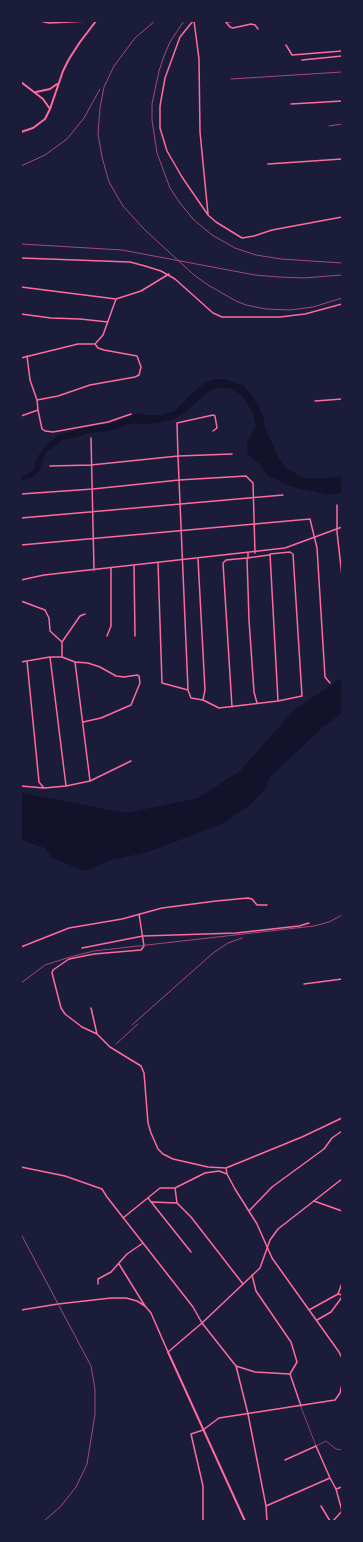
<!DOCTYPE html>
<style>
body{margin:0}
#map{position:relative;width:363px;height:1542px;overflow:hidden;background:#1b1b3a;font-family:Arial,sans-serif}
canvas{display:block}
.frame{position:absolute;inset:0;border:22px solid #1b1b3a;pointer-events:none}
</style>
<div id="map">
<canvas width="363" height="1542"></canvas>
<div class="frame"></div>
</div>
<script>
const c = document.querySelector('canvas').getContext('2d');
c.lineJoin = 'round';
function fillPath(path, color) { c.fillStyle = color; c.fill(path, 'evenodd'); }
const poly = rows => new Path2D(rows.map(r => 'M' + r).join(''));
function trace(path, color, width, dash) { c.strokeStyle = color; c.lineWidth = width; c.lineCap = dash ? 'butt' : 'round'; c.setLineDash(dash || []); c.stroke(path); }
const water = poly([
 [216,379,228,380,244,386,255,399,263,416,265,428,279,459,286,468,303,478,327,478,342,476,342,492,330,495,302,489,290,486,267,475,261,465,248,455,247,442,256,427,253,413,242,395,229,388,216,388,208,392,184,413,174,419,157,423,141,424,134,423,109,431,88,433,78,437,63,440,45,453,39,472,31,478,21,480,21,475,25,475,34,470,36,459,44,448,58,435,97,425,111,424,124,418,141,413,146,415,160,415,175,411,192,393,207,381],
 [342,678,342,713,322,728,270,777,265,789,251,804,224,823,148,852,111,860,85,871,51,857,45,848,21,840,21,793,127,813,198,798,240,771,294,710]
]);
const service = poly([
 [301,1407,316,1446,326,1441,336,1449,342,1450]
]);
const minor = poly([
 [40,21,49,23,89,21],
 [193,21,180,37,165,78,160,106,160,128,167,151,182,177,208,215,216,222,242,238,254,236,272,230,342,217],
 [194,21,199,59,200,132,208,214],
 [225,21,230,27,233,28,251,24,255,25,258,29],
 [226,22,236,21],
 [286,45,292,55,342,51],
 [302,60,342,56],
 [291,104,342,101],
 [268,164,342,159],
 [21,287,116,299,141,291,169,274],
 [21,314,51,318,80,319,108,322],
 [95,344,103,335,116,299],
 [21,358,78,344,95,344],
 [37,400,58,396,90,385,135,377,139,375,141,367,137,356,104,350,98,348,95,344],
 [315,401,342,399],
 [38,410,42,429,45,431,53,432,108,422,131,414],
 [21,416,38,410,37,400,30,380,27,356],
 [91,438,94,570],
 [50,466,91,465,178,456,177,423,213,415,215,416,217,428,213,431],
 [21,494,93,489,179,480,246,476,253,483,255,553],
 [337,505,337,532,342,576],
 [21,518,283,495],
 [21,545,310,519,317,548,325,677,330,683],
 [248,553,248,558],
 [198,559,205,690,203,700],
 [158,563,162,683,188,690,191,698,203,700,219,708,278,701,302,696,293,554,290,552,270,554,278,701],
 [134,566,135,636],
 [21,601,45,610,49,618,50,631,62,642],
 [107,636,111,626,111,568],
 [50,657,66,786],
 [62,657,62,642,80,616,85,614],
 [27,661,39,782,44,788],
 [21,662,50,657,62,657,75,662,88,663,100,667,116,676,124,677,137,675,139,676,140,683,131,705,101,718,83,722],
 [75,662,90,781],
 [188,690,178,456,232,454],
 [257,703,254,692,249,620,247,558,269,555],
 [232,707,223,563,226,560,247,558],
 [21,786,44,788,66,786,90,781,131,761],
 [21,947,69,928,122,919,162,908,216,901,248,898,252,899,257,905,267,905],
 [82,948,143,936,236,933,299,926,309,923],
 [304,984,342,979],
 [91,1008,97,1034,110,1047,141,1066,144,1073,148,1123,151,1133,158,1149,163,1154,173,1159,208,1167,226,1168,302,1137,342,1118],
 [97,1034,82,1027,65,1014,61,1008,52,973,53,970,69,959,94,954,141,950,144,946,139,914],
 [21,1167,65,1176,102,1189,107,1197,193,1307,202,1323,236,1366,255,1372,290,1374],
 [226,1168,227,1174,235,1189,257,1224,272,1258,339,1352,342,1358],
 [227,1174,219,1171,205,1173,175,1188,177,1203,191,1217,243,1284],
 [148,1198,191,1252],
 [314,1201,342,1211],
 [152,1202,177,1203],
 [249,1211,272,1187,324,1149,332,1138,342,1131],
 [123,1218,160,1188,174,1188],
 [119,1264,145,1306],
 [252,1275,256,1291,291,1342,297,1362,290,1374,301,1406],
 [98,1284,98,1279,111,1272,127,1254,143,1243],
 [338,1294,342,1295],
 [309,1310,338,1294,342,1283],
 [317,1320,331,1312,342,1297],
 [236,1366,248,1414,266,1506,267,1521],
 [285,1460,316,1446,330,1478],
 [266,1506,330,1478,336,1489,342,1487],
 [321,1506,330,1521],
 [203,1521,203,1486,191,1434,203,1430,219,1418,335,1400,340,1393,342,1384],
 [333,1521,342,1511,336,1489]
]);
const tertiary = poly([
 [21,258,130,262,145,266,161,271,175,279,213,313,222,317,280,317,305,314,342,304],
 [21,580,44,575,285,548,342,527],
 [21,1310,58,1304,111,1298,126,1298,137,1301,145,1306,151,1313,168,1352,202,1323,260,1268,270,1240,278,1229,342,1179]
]);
const secondary = poly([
 [21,82,43,99,50,109],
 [36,92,50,89,57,84],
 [21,132,33,128,45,119,50,109,63,71,69,59,80,42,96,21],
 [168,1352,245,1521]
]);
const rail = poly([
 [155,21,135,38,114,66,104,87,100,108,98,134,102,157,109,182,123,206,145,230,194,275,208,285,236,301,246,305,266,309,290,310,313,307,342,298],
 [184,21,170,42,164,56,159,71,152,104,152,120,157,153,170,188,180,203,194,220,212,235,235,248,256,255,281,259,342,263],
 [231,79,342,72],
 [329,126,342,124],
 [21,166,45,155,67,139,84,118,100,89],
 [21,244,122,250,255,275,278,277,303,278,342,275],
 [21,983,45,965,70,957,94,951,314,926,329,922,342,915],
 [132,1025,213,953,228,943,242,938],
 [116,1044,138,1024],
 [21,1234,91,1366,95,1389,95,1414,87,1464,76,1487,61,1506,44,1521]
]);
fillPath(water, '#12122b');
trace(service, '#ff6b9d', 0.5);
trace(minor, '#ff6b9d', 1.5);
trace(tertiary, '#ff6b9d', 1.5);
trace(secondary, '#ff6b9d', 2);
trace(rail, '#a44b75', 1);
</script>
